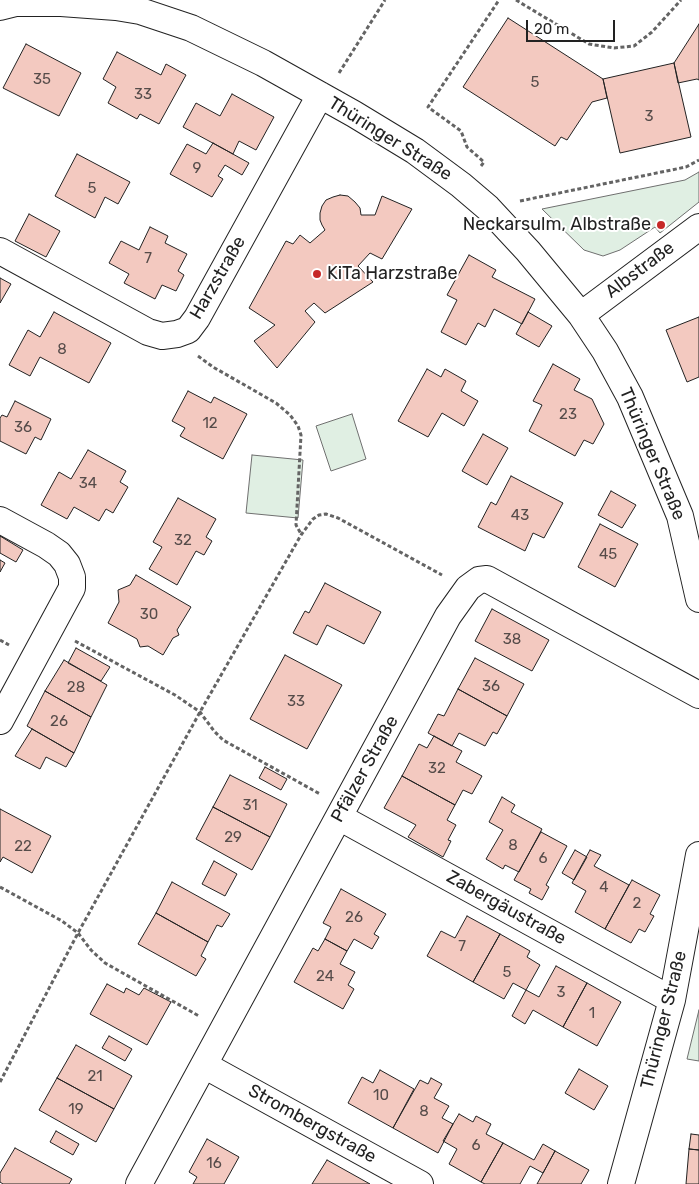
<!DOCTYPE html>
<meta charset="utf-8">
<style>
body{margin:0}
#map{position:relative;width:699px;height:1184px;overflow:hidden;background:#fff;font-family:Rubik,sans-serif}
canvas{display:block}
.scale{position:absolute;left:526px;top:20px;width:89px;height:22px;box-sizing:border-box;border:2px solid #222;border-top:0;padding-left:6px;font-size:15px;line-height:18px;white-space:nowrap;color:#222;-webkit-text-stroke:4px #fff;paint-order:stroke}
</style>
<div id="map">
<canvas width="699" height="1184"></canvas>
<div class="scale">20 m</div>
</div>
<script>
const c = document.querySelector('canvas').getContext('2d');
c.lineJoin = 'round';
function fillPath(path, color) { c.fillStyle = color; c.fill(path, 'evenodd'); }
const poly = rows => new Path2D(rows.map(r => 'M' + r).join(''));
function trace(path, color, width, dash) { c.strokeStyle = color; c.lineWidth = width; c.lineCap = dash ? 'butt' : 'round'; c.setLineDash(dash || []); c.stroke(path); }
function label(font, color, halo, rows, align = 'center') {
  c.font = font + ' Rubik,sans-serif'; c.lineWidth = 4; c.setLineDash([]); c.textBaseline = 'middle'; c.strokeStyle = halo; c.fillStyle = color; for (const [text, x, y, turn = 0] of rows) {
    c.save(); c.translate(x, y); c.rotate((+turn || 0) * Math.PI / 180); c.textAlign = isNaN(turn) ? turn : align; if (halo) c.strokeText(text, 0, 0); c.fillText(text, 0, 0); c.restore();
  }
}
const green = poly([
 [699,172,699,202,660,233,655,227,620,250,603,256,584,250,542,209,685,180,699,172],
 [352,414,366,459,331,471,316,426,352,414],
 [252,455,303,460,298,518,246,513,252,455],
 [699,1010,699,1061,687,1059,699,1010]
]);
const building = poly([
 [508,18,603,79,607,98,592,102,567,140,561,137,555,146,463,87,508,18],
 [699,24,699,80,697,79,678,83,674,63,699,24],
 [26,44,81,73,59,116,3,88,26,44],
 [117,52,161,75,166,64,186,75,159,124,140,114,137,119,108,103,116,87,103,79,117,52],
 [674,63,691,137,620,153,603,79,674,63],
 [232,94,274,117,256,150,239,141,233,154,183,127,196,103,220,116,232,94],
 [213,143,249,163,242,175,225,165,218,176,223,179,212,197,170,174,187,144,206,154,213,143],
 [77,154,130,182,118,204,105,197,95,218,55,196,77,154],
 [340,195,348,196,355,202,360,208,361,215,375,215,382,196,412,209,382,259,370,253,358,266,373,282,325,313,314,303,305,311,315,322,277,368,254,341,275,325,249,308,286,241,293,244,300,235,310,243,325,230,322,225,320,220,320,213,322,206,326,200,333,197,340,195],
 [29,214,60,231,46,257,15,241,29,214],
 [150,227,168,236,165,243,187,254,178,271,184,275,176,291,162,285,155,299,124,283,129,274,109,263,121,241,139,250,150,227],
 [469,255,496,270,492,277,535,299,522,324,494,309,485,327,478,323,466,345,441,332,457,300,447,295,469,255],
 [0,278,11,284,0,303,0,278],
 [54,312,111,343,89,383,40,357,30,376,9,365,28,330,40,337,54,312],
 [528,312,552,326,539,347,516,334,528,312],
 [699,317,699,377,687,382,666,330,699,317],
 [553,364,580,379,574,390,592,399,604,424,593,444,584,440,575,456,529,431,542,405,533,401,553,364],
 [427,369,441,377,445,369,466,381,461,391,478,401,464,426,442,413,428,437,398,421,427,369],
 [188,391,211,403,214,397,247,414,223,459,180,436,185,428,172,421,188,391],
 [15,401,51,419,41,440,35,437,26,454,0,441,0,418,2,415,7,417,15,401],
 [483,434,508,448,487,485,462,471,483,434],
 [88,450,126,471,120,482,128,487,113,513,106,509,99,521,74,507,67,519,41,505,59,472,71,479,88,450],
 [511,476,563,503,544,538,533,533,525,551,478,527,491,502,496,505,511,476],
 [611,491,636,505,622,528,598,515,611,491],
 [178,498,216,519,206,537,212,541,204,555,196,551,177,585,149,569,162,547,153,542,178,498],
 [600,524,638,544,615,587,578,567,600,524],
 [0,536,23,550,16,562,0,553,0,536],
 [0,560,5,563,0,572,0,560],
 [136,575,191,607,177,630,179,635,173,638,163,655,148,646,140,647,137,639,108,623,119,602,118,590,130,585,136,575],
 [325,583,381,612,364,644,327,625,317,645,293,633,305,611,309,613,325,583],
 [492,609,549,640,532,671,475,641,492,609],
 [76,648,110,667,101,681,68,663,76,648],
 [285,655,342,685,307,749,250,719,285,655],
 [475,658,524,684,507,716,458,689,475,658],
 [64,660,107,685,91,717,45,691,64,660],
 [458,689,507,716,497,734,493,732,485,746,459,733,452,746,428,733,438,714,444,716,458,689],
 [45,691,91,717,74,753,27,726,45,691],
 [32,729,74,753,66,767,46,757,40,769,15,756,32,729],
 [434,736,462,751,456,762,482,776,472,794,463,790,455,805,402,776,419,744,427,748,434,736],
 [265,767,287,779,281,790,259,778,265,767],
 [230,775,287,804,270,837,213,807,230,775],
 [402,776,455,805,447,820,456,825,448,840,451,841,443,857,408,837,416,825,384,808,402,776],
 [502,797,515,805,511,812,542,829,519,872,505,865,503,869,486,859,503,830,489,822,502,797],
 [213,807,270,837,252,870,196,839,213,807],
 [0,809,51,836,32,873,3,857,0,862,0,809],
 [541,832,567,846,546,885,549,887,542,900,529,893,531,889,514,880,541,832],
 [575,850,587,857,574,880,562,873,575,850],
 [590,850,601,855,594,866,629,885,605,929,575,912,586,891,572,883,590,850],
 [214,861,237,874,225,896,202,884,214,861],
 [632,880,660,895,650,914,654,916,645,932,639,929,631,943,605,929,632,880],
 [172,882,230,914,222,927,217,925,208,942,156,913,172,882],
 [341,889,386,914,374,934,379,937,372,949,354,939,347,951,325,939,331,927,323,923,341,889],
 [156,913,208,942,201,956,206,959,196,976,138,944,156,913],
 [467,916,500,934,473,982,427,956,441,931,455,938,467,916],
 [500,934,530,951,527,957,540,965,526,990,513,983,504,999,473,982,500,934],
 [325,939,347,951,340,964,355,972,348,985,354,989,343,1009,294,982,313,948,318,951,325,939],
 [556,966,587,983,563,1027,533,1010,525,1024,512,1016,526,990,539,997,556,966],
 [587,983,621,1002,597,1046,563,1027,587,983],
 [107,984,124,993,126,988,139,995,144,988,171,1002,147,1045,90,1014,107,984],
 [109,1036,132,1049,125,1061,102,1048,109,1036],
 [76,1045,132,1076,114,1109,57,1078,76,1045],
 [579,1069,608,1086,594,1110,565,1093,579,1069],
 [380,1070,414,1089,393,1128,348,1103,362,1077,373,1083,380,1070],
 [57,1078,114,1109,96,1142,39,1110,57,1078],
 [431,1078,442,1084,434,1098,449,1106,442,1118,453,1124,438,1153,393,1128,420,1080,428,1084,431,1078],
 [459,1114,473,1122,476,1116,491,1124,486,1134,503,1143,481,1182,449,1164,457,1149,443,1141,459,1114],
 [56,1131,79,1144,73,1155,50,1142,56,1131],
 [691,1134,699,1135,699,1150,689,1149,691,1134],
 [207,1139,239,1157,224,1184,193,1184,197,1177,189,1172,207,1139],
 [503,1143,534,1160,543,1144,555,1151,543,1173,530,1166,520,1184,485,1184,481,1182,503,1143],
 [15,1148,72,1179,69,1184,3,1184,0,1182,0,1173,15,1148],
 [689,1149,699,1150,699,1184,686,1184,689,1149],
 [555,1151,589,1170,581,1184,537,1184,555,1151],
 [327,1160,370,1184,312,1184,327,1160]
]);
const path = poly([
 [516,0,589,44,614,48,634,46,652,32,681,0],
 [339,73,385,0],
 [481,166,484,162,467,147,461,131,428,107,499,0],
 [520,201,686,167,699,160],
 [198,356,213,367,276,403,290,415,298,426,301,435,296,525,301,534],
 [0,640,9,645],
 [75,641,175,695,200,712,214,731,223,740,320,794],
 [0,887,62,921,78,933,91,950,105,963,199,1016],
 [0,1082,78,933,200,712,301,535,313,519,319,515,326,514,338,518,442,575]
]);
const minor = poly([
 [0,7,16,3,61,3,116,7,140,11,191,28,263,63,354,114,415,151,461,185,488,208,528,251,581,315,605,351,630,397,680,516,699,599],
 [0,251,148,332,162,336,177,334,188,330,197,318,320,95],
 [581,315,699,227],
 [0,520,46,545,59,554,67,564,72,577,72,588,0,721],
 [339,817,672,1000],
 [204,1065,420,1184],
 [139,1184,448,616,468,588,479,580,487,579,699,695],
 [621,1184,672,1000,699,855]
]);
const markers = [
 [661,225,5,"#c62828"],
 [317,274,5,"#c62828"]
];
const numberNames = [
 ["35",42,80],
 ["5",535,83],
 ["33",143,95],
 ["3",649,117],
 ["9",197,169],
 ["5",92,189],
 ["7",148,259],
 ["8",62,350],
 ["23",568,415],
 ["12",210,424],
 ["36",23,428],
 ["34",88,484],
 ["43",520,516],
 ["32",183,541],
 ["45",608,555],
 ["30",149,615],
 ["38",512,640],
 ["36",491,687],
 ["28",76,688],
 ["33",296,702],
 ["26",59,722],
 ["32",437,769],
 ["31",250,806],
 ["29",233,838],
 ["8",513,846],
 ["22",23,847],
 ["6",543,859],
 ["4",604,888],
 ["2",637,904],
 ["26",354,918],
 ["7",462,947],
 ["5",507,973],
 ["24",325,977],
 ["3",561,993],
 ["1",592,1014],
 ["21",95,1077],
 ["10",381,1096],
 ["19",76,1110],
 ["8",424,1112],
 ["6",476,1146],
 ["16",214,1164]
];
const streetNames = [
 ["Thüringer Straße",390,139,32],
 ["Albstraße",640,270,-37],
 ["Harzstraße",218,278,-60],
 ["Thüringer Straße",652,454,67],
 ["Pfälzer Straße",365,769,-61],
 ["Zabergäustraße",506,908,29],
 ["Thüringer Straße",664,1020,-76],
 ["Strombergstraße",312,1124,29]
];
const poiNames = [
 ["Neckarsulm, Albstraße",651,225],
 ["KiTa Harzstraße",327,274,"left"]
];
fillPath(green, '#e0efe3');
trace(green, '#6f6f6f', 1);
fillPath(building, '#f3c9c0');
trace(building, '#222', 1);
trace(minor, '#222', 28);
trace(path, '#646464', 3, [4, 2.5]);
trace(minor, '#fff', 26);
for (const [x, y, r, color] of markers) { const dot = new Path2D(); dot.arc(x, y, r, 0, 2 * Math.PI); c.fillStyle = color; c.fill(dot); trace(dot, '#fff', 2); }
label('15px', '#564c4a', null, numberNames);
label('18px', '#222', '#fff', streetNames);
label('18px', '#222', '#fff', poiNames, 'right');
</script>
